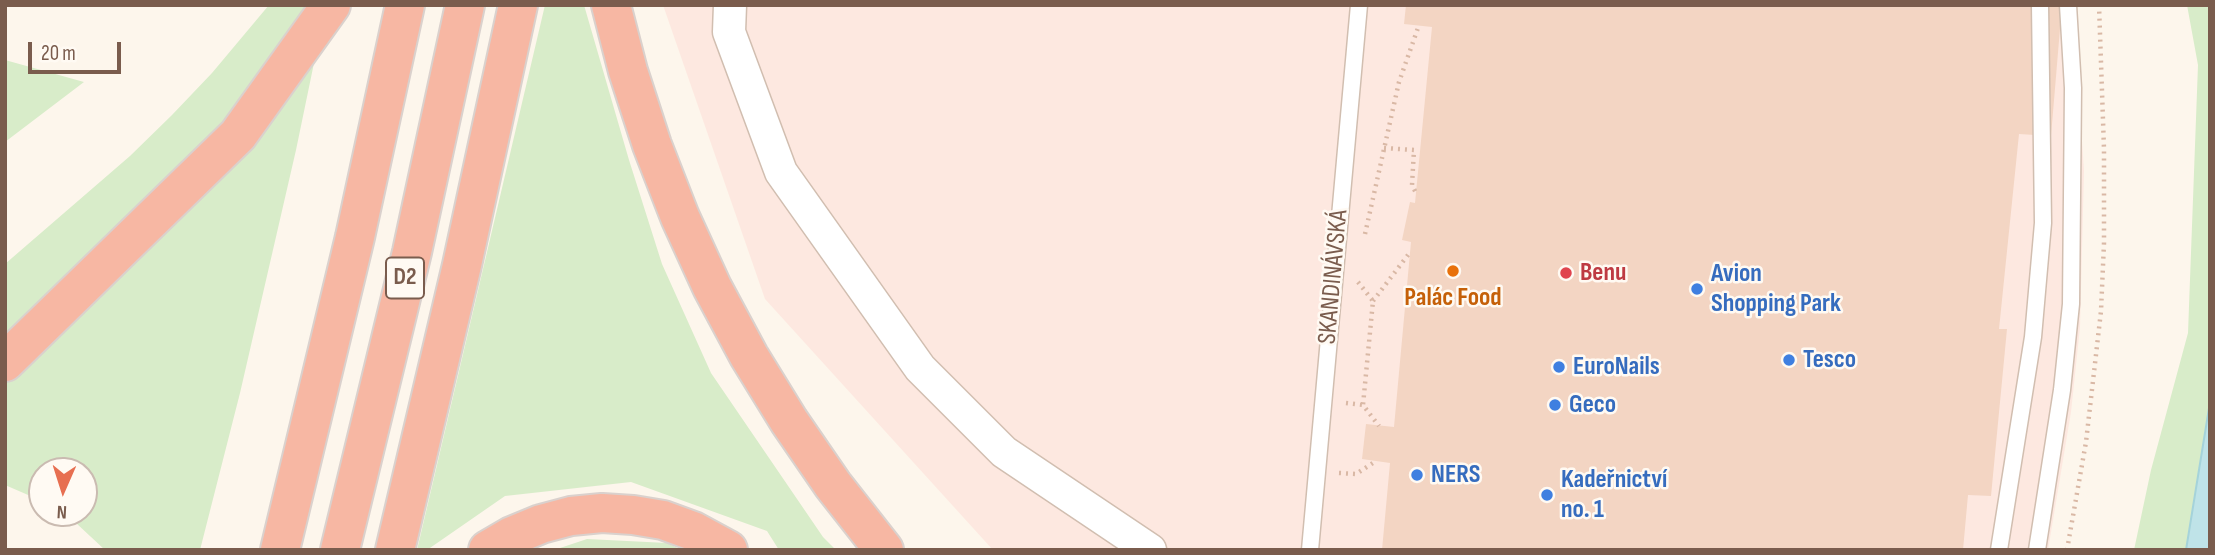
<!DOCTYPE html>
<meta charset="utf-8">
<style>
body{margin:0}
#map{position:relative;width:2215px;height:555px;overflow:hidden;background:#fdf6ec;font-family:"Sofia Sans Condensed",sans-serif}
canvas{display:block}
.frame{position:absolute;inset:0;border:7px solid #7a5c4d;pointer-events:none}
.north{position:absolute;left:28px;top:457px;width:70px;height:70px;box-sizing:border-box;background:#fffaf3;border:2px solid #cabbb1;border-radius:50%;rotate:183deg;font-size:19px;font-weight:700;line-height:28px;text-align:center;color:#7a5c4d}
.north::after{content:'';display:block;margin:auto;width:24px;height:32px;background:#e76f51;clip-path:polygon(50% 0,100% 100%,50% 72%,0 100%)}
.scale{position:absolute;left:28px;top:42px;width:93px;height:32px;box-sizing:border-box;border:4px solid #7a5c4d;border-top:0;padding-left:9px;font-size:21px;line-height:24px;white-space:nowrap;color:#7a5c4d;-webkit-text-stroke:5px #fffaf3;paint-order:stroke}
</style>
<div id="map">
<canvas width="2215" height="555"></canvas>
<div class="frame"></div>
<div class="north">N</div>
<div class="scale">20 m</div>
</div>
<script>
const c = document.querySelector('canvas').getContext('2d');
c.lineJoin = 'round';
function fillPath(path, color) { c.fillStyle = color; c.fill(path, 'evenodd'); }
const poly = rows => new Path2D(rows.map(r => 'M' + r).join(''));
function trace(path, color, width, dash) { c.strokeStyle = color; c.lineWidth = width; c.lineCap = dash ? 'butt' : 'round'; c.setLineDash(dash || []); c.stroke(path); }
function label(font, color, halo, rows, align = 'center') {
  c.font = font + ' "Sofia Sans Condensed",sans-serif'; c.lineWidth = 5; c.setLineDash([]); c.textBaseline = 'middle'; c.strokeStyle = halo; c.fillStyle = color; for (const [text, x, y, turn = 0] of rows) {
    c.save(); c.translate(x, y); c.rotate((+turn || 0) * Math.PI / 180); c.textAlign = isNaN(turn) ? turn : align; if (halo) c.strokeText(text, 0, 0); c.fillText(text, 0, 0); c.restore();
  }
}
const commercial = poly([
 [663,5,2073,5,2084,171,2080,327,2071,412,2048,550,993,550,765,299]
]);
const green = poly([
 [269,5,326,5,296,150,240,393,200,550,105,550,76,523,61,513,84,513,84,471,42,471,42,501,5,485,5,264,130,156,172,115,212,73],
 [545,5,584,5,629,160,662,264,711,373,823,537,836,550,779,550,767,531,631,482,505,496,427,550,417,550],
 [2187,5,2210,5,2210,402,2186,550,2134,550,2151,470,2188,333,2198,65],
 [5,60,84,82,5,142],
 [587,539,667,543,682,550,554,550]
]);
const water = poly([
 [2210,402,2210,550,2186,550,2210,402]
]);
const building = poly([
 [1406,5,2062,5,2051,136,2019,134,1999,329,2007,329,1991,496,1968,495,1963,550,1382,550,1390,463,1362,459,1366,424,1394,427,1411,242,1402,240,1410,202,1415,203,1432,27,1404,24]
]);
const path = poly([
 [1384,148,1414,150,1412,185,1416,193],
 [1365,234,1399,82,1419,25],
 [1358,282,1373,301,1363,405,1379,426],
 [1373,301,1411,251],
 [1346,403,1363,405],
 [1339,473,1356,474,1376,461],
 [2067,550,2086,442,2101,311,2104,243,2104,149,2099,5]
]);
const lane = poly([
 [1310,550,1359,5],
 [1999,550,2033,337,2043,223,2040,5],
 [2037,550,2062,390,2071,304,2073,88,2068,5]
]);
const street = poly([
 [730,5,729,32,781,172,920,368,1004,452,1150,550]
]);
const highway = poly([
 [611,5,628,71,652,145,680,217,712,287,749,356,789,421,833,485,884,550],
 [5,362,238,135,331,5],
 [280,550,355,237,405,5],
 [340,550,412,252,465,5],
 [395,550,462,265,518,5],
 [488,550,512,536,541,524,571,516,602,513,633,515,663,520,693,531,728,550]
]);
const markers = [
 [1453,271,7,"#e8710a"],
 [1566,273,7,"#e0444e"],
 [1697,289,7,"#3f7fe0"],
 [1789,360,7,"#3f7fe0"],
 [1559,367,7,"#3f7fe0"],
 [1555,405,7,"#3f7fe0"],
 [1417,475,7,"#3f7fe0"],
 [1547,495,7,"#3f7fe0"]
];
const shields = [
 [405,278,38]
];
const shieldNames = [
 ["D2",405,278]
];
const healthNames = [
 ["Benu",1580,273]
];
const shopNames = [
 ["Avion",1711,274],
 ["Shopping Park",1711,304],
 ["Tesco",1803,360],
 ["EuroNails",1573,367],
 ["Geco",1569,405],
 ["NERS",1431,475],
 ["Kadeřnictví",1561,480],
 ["no. 1",1561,510]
];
const streetNames = [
 ["SKANDINÁVSKÁ",1334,277,-85]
];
const foodNames = [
 ["Palác Food",1453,298]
];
fillPath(commercial, '#fde8e0');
fillPath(green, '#d8ecc9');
fillPath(water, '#bfe3e8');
trace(water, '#a5d3da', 2);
fillPath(building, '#f3d5c3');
trace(lane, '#d1beb0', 19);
trace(street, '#d1beb0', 35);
trace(highway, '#dad1cd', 42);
trace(path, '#d9b8a5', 4.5, [2, 5]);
trace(lane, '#fff', 16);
trace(street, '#fff', 32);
trace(highway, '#f7b7a3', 38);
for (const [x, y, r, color] of markers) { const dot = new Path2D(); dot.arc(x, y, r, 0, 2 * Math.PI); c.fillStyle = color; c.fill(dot); trace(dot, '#fffaf3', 2.5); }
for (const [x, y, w] of shields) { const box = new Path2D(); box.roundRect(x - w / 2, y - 20.5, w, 41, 5); c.fillStyle = '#fffaf3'; c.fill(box); trace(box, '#7a5c4d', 2); }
label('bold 24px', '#7a5c4d', null, shieldNames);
label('bold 26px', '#be3a42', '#fffaf3', healthNames, 'left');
label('bold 26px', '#366cbe', '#fffaf3', shopNames, 'left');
label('26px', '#7a5c4d', '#fffaf3', streetNames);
label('bold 26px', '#c56008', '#fffaf3', foodNames);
</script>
